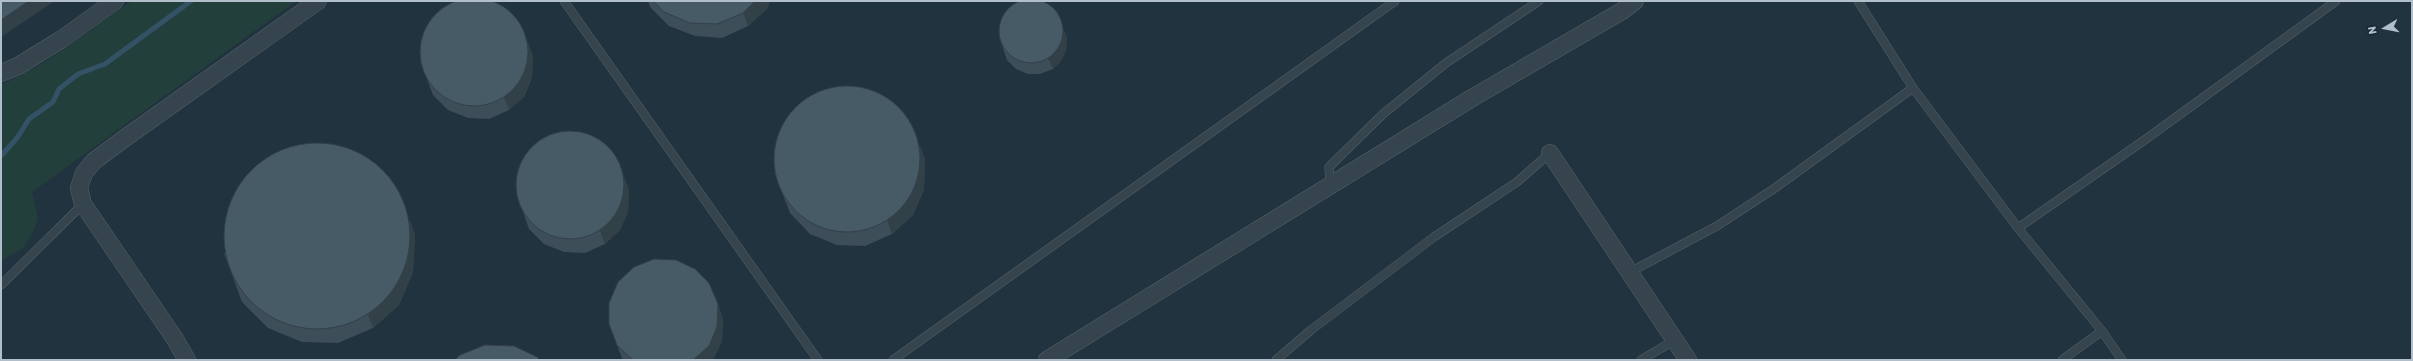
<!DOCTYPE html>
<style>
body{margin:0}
#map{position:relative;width:2413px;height:361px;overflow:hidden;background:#21333e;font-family:Rubik,sans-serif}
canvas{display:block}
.frame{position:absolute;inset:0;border:2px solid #b0bfc9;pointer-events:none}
.north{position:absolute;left:2365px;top:8px;width:40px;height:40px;-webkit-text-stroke:3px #1a2932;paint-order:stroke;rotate:260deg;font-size:11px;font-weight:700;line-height:16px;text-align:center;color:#b0bfc9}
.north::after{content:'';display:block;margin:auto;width:14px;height:18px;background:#b0bfc9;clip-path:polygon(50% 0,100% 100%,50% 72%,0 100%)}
</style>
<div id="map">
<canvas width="2413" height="361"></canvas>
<div class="frame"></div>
<div class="north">N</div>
</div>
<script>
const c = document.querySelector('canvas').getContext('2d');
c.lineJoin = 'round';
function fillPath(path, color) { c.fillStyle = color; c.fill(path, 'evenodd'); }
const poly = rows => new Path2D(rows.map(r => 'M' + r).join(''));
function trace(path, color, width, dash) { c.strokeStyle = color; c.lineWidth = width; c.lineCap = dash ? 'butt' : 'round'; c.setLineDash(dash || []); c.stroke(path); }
const green = poly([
 [132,1,296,1,32,192,38,219,33,232,23,248,1,261,1,85,47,61]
]);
const stream = poly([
 [1,156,17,138,29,119,53,102,59,89,78,74,105,64,191,1]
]);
const service = poly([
 [564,1,818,360],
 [1858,1,1913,88],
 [1330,185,1329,167,1383,114,1446,63,1539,1],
 [2018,228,2146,139,2336,1],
 [1630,272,1717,226,1775,188,1913,88,2018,228,2102,331],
 [1,285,83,204],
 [893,360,1395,1],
 [1276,360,1311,330,1434,237,1517,182,1550,153],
 [1641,360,1675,340],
 [2062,360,2102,331,2122,360]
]);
const minor = poly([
 [1,73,18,66,62,39,115,1],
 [1550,153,1688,360],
 [187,360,175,339,83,204,79,188,84,173,94,161,125,138,318,1],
 [1047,360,1472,98,1622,11,1635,1]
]);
const wall = poly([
 [648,1,770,1,767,9,748,26,722,38,695,36,669,26,650,7],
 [999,37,1067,37,1066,50,1061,61,1053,69,1040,74,1028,74,1016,69,1007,60],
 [533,56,532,78,524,97,509,110,489,119,468,118,448,110,433,95,420,61],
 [920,146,925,160,924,190,913,215,892,234,865,246,837,245,810,234,790,213,774,172],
 [629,189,628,212,620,230,605,244,585,253,564,252,544,244,529,229,517,195],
 [415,234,413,272,399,305,373,328,338,343,302,342,268,328,242,302,224,253],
 [723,318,722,341,713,360,623,360,622,358,609,324]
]);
const shadedWall = poly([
 [29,1,55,1,1,37,1,20],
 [755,1,770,1,767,9,748,26,743,13],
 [1062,25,1067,37,1066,50,1061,61,1053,69,1048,58],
 [528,42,533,56,532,78,524,97,509,110,504,97],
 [920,146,925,160,924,190,913,215,892,234,887,220],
 [624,176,629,189,628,212,620,230,605,244,600,230],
 [410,220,415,234,413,272,399,305,373,328,368,315],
 [718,304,723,318,722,341,713,360,694,360]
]);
const building = poly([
 '420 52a54 54 0 1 1 108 0a54 54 0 1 1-108 0Z',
 '999 31a32 32 0 1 1 64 0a32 32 0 1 1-64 0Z',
 [1,1,29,1,1,20,1,1],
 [653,1,755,1,743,13,717,24,690,23,664,12,653,1],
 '774 159a73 73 0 1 1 146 0a73 73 0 1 1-146 0Z',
 '516 185a54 54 0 1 1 108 0a54 54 0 1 1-108 0Z',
 '224 236a93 93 0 1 1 186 0a93 93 0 1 1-186 0Z',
 [654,259,676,260,695,269,709,283,718,304,717,327,709,346,693,360,633,360,617,345,609,324,609,303,618,282,634,267,654,259],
 [485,345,514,346,537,357,540,360,455,360,460,355,485,345]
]);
fillPath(green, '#233f3c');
trace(stream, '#345266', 5);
trace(service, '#53626b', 9);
trace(minor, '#53626b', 18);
trace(service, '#35444d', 8);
trace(minor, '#35444d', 17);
fillPath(wall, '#3d4e59');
fillPath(shadedWall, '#324048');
fillPath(building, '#475b67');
trace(building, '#324048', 1);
</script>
